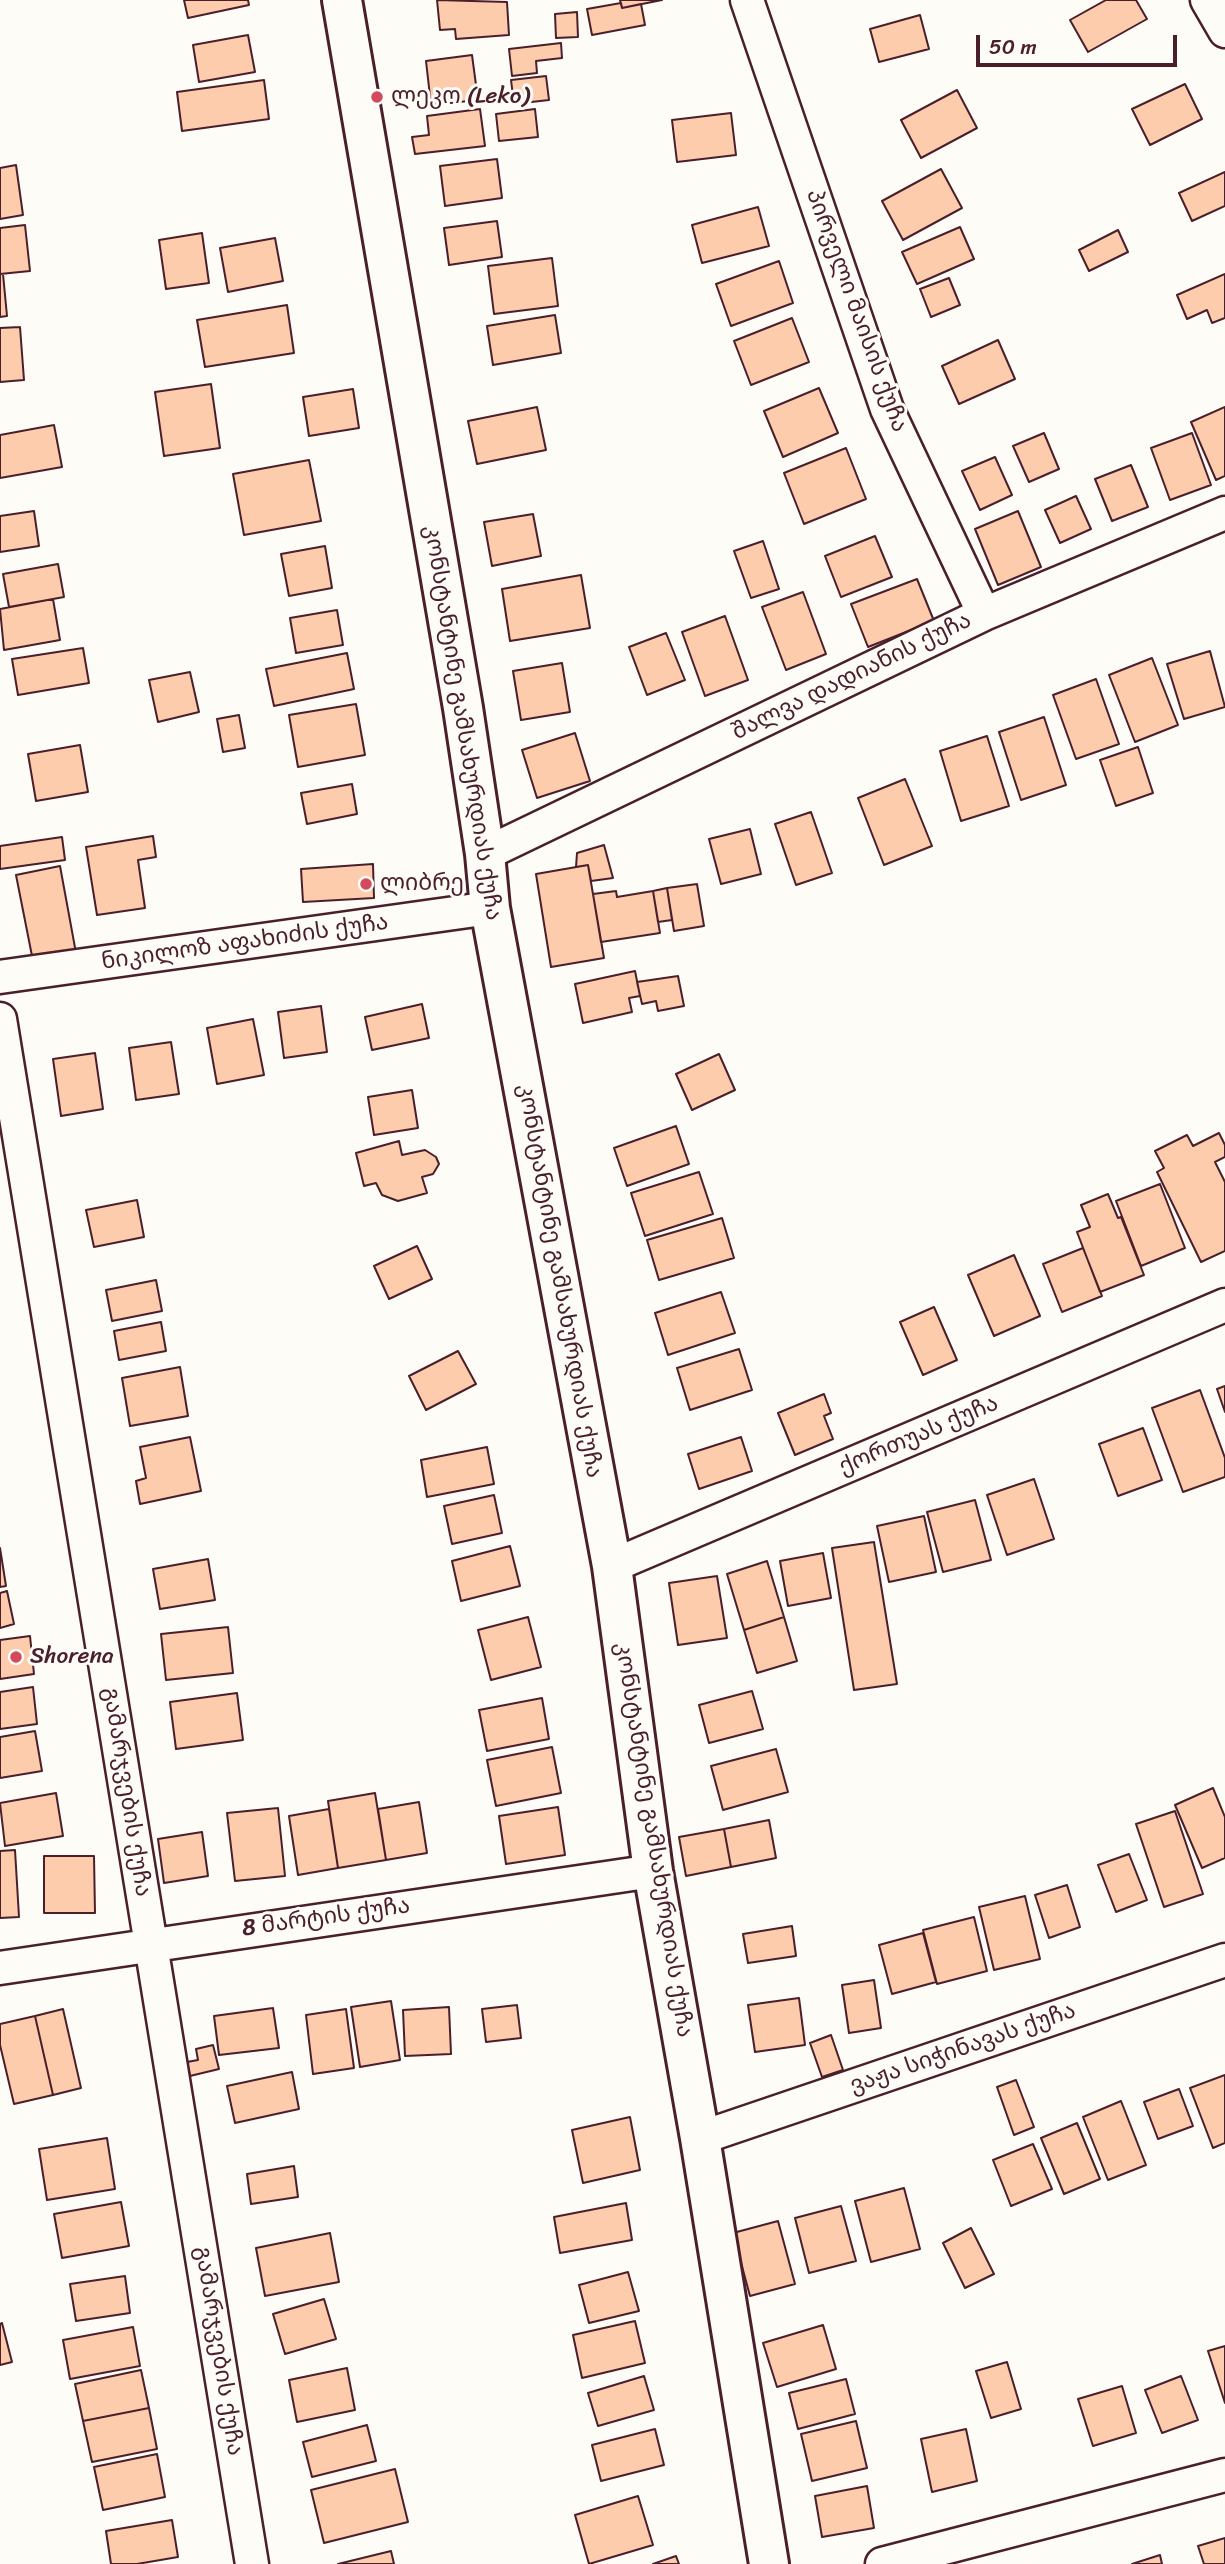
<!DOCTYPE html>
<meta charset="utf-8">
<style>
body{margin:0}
#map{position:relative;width:1225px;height:2564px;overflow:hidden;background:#fdfcf7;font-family:Sriracha,sans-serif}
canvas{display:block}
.scale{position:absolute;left:976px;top:35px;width:201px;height:32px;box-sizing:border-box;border:4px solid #4a1f2b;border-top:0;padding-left:9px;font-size:21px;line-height:24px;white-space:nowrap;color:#4a1f2b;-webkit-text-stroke:5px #fdfcf7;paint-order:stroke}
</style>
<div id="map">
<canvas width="1225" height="2564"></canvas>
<div class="scale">50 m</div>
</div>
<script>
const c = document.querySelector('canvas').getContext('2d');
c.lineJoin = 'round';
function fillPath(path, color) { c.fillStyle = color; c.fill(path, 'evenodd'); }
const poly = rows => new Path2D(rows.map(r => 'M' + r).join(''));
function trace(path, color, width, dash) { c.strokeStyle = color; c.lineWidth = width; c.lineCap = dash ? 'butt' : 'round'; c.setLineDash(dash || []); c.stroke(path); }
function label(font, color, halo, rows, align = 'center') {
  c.font = font + ' Sriracha,"Noto Sans Georgian",sans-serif'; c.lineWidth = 6; c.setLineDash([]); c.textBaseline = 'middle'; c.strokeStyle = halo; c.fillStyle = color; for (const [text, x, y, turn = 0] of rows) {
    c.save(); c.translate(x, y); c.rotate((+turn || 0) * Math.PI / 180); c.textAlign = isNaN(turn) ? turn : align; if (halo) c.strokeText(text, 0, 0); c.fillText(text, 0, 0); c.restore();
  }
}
const building = poly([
 [184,0,248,0,249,5,188,18,184,0],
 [437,0,507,2,509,35,456,39,455,29,440,30,437,0],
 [620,0,662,0,622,8,620,0],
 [1106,0,1136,0,1147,19,1088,52,1070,20,1106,0],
 [621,3,622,8,641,4,645,25,592,35,587,9,621,3],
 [577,12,578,37,556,38,555,14,577,12],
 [920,15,929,49,879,62,870,29,920,15],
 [248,35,255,72,199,82,193,45,248,35],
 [561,43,562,58,536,61,537,73,512,76,509,49,561,43],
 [472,55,478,100,431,105,426,61,472,55],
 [546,76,549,100,514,104,511,80,546,76],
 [264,80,269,119,182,131,177,92,264,80],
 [1185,84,1202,119,1150,145,1132,109,1185,84],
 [957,90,977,128,921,158,901,120,957,90],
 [480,109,485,146,415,154,412,137,429,135,427,116,480,109],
 [535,109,538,137,499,141,496,114,535,109],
 [731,113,736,155,677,162,672,120,731,113],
 [497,159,502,198,445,206,440,166,497,159],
 [16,165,23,215,0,219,0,168,16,165],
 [941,169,962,208,903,240,882,201,941,169],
 [1225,172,1225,206,1192,221,1179,193,1225,172],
 [758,207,769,246,702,263,692,225,758,207],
 [497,221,502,257,449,265,444,228,497,221],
 [25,225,30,271,0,274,0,228,25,225],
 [960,227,974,259,917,284,902,252,960,227],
 [1118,230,1128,252,1089,271,1079,250,1118,230],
 [202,233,209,283,166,289,159,240,202,233],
 [275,238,283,281,228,292,220,248,275,238],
 [552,258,558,306,494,314,488,266,552,258],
 [779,261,793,303,731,326,716,284,779,261],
 [0,274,3,274,7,316,0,317,0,274],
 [1225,274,1225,318,1212,323,1207,310,1187,319,1177,295,1225,274],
 [949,278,960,305,931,317,920,289,949,278],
 [287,305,294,353,205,367,197,320,287,305],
 [555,315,561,353,493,365,487,326,555,315],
 [792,318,809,362,751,385,734,341,792,318],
 [20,327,24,380,0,382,0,328,20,327],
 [998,340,1015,379,959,404,942,366,998,340],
 [211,384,220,448,164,456,155,392,211,384],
 [819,388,838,433,783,457,764,411,819,388],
 [353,389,359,428,309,436,303,397,353,389],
 [537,407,546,450,477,464,468,421,537,407],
 [1225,407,1225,476,1216,480,1191,422,1225,407],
 [54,425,62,467,0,478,0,435,54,425],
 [1044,433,1059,469,1029,482,1013,446,1044,433],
 [1192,433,1211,485,1170,500,1151,448,1192,433],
 [846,448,866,499,804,524,784,473,846,448],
 [995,457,1012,495,980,510,962,471,995,457],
 [309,460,321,521,244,535,233,474,309,460],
 [1131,465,1148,507,1112,521,1095,479,1131,465],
 [1076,496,1091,529,1060,543,1045,510,1076,496],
 [34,511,39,546,0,552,0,516,34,511],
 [1018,511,1041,567,998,585,975,529,1018,511],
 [533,514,541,556,492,566,484,522,533,514],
 [875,536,892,577,841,597,825,556,875,536],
 [763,541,779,589,751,598,734,551,763,541],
 [325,546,332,588,289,596,281,554,325,546],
 [58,564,64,597,9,607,3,574,58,564],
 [581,575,590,628,510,641,502,589,581,575],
 [917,579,934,621,868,647,851,604,917,579],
 [803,592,826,654,786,670,762,607,803,592],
 [53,599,60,640,4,650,0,609,53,599],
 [337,610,343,645,296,653,290,618,337,610],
 [725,616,748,680,705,696,682,632,725,616],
 [666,633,685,680,647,695,629,647,666,633],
 [83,648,89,683,18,695,12,659,83,648],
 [1210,651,1225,707,1184,719,1167,664,1210,651],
 [347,653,354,689,274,706,266,669,347,653],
 [1152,658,1178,725,1135,742,1109,675,1152,658],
 [562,663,570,712,521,720,513,671,562,663],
 [190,672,199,712,158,722,149,680,190,672],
 [1096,679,1119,744,1076,759,1053,695,1096,679],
 [356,704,365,755,298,767,289,715,356,704],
 [239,715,245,748,223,752,217,719,239,715],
 [1044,717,1066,785,1021,800,999,732,1044,717],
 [575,733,590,781,537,798,522,750,575,733],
 [987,736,1009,806,961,821,940,751,987,736],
 [80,745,88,792,36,801,28,754,80,745],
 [1138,747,1153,793,1116,806,1100,760,1138,747],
 [905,779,932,846,884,865,858,798,905,779],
 [352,784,357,814,307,824,301,793,352,784],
 [811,812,832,873,796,885,775,824,811,812],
 [750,829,761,874,721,884,709,839,750,829],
 [153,836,156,857,138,860,145,908,97,915,86,847,153,836],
 [62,837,65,860,0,869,0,846,62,837],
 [604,845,613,878,591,881,588,865,576,867,577,853,604,845],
 [373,864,374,898,303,902,301,869,373,864],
 [588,865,604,958,551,967,536,874,588,865],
 [60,866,76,953,33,961,16,875,60,866],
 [697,884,704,926,674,931,667,888,697,884],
 [667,888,672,920,658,922,653,891,667,888],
 [616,891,617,897,653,891,660,933,601,942,593,894,616,891],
 [635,971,640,996,629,998,632,1012,583,1023,575,984,635,971],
 [678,976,684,1006,658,1011,656,1001,642,1004,637,982,678,976],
 [422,1004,429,1038,372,1050,365,1017,422,1004],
 [321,1006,327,1052,284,1058,278,1012,321,1006],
 [253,1019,264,1075,217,1084,207,1028,253,1019],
 [171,1042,179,1094,136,1100,129,1048,171,1042],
 [95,1053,103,1109,61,1116,53,1059,95,1053],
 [719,1054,735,1090,692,1110,676,1074,719,1054],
 [412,1090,418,1128,374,1135,368,1097,412,1090],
 [676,1126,689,1164,627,1186,614,1148,676,1126],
 [1219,1133,1225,1145,1225,1157,1215,1162,1225,1182,1225,1251,1201,1262,1157,1172,1164,1168,1155,1151,1187,1135,1193,1146,1219,1133],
 [399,1141,402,1155,425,1150,436,1157,439,1164,433,1174,422,1177,427,1193,398,1201,382,1195,376,1183,364,1186,356,1153,399,1141],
 [699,1172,713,1214,645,1236,631,1193,699,1172],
 [1160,1184,1185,1248,1141,1266,1116,1201,1160,1184],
 [1108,1194,1118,1218,1121,1217,1144,1275,1100,1292,1077,1232,1090,1227,1081,1205,1108,1194],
 [137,1200,144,1237,94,1247,86,1210,137,1200],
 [722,1218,734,1258,659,1280,647,1240,722,1218],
 [417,1246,432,1279,389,1299,374,1266,417,1246],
 [1083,1248,1102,1296,1062,1312,1043,1264,1083,1248],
 [1014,1255,1040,1316,994,1336,968,1275,1014,1255],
 [156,1280,162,1311,112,1321,106,1290,156,1280],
 [721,1292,735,1333,668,1355,655,1313,721,1292],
 [934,1307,957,1360,923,1375,900,1322,934,1307],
 [161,1322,166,1351,119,1360,114,1331,161,1322],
 [739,1349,752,1390,690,1410,677,1368,739,1349],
 [458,1351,476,1384,426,1410,409,1376,458,1351],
 [180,1367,188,1416,130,1426,122,1378,180,1367],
 [1225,1386,1225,1412,1217,1389,1225,1386],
 [1200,1390,1225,1458,1225,1477,1183,1492,1152,1408,1200,1390],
 [824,1394,831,1413,824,1416,833,1439,795,1455,778,1413,824,1394],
 [1143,1428,1162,1480,1118,1496,1099,1444,1143,1428],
 [190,1437,201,1491,140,1504,136,1481,146,1478,140,1447,190,1437],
 [741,1437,752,1471,699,1489,688,1454,741,1437],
 [487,1447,494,1484,427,1497,421,1460,487,1447],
 [1034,1479,1054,1539,1007,1555,987,1495,1034,1479],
 [494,1495,502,1533,452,1544,444,1506,494,1495],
 [975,1500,991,1560,943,1572,927,1512,975,1500],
 [924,1516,936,1572,889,1582,877,1526,924,1516],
 [874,1542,897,1684,854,1690,832,1548,874,1542],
 [510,1546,520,1586,461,1601,452,1561,510,1546],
 [0,1548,6,1586,0,1587,0,1548],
 [823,1553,831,1598,788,1606,780,1561,823,1553],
 [208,1559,215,1600,160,1609,153,1569,208,1559],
 [767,1561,784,1617,744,1630,727,1574,767,1561],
 [717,1576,727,1638,678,1645,669,1583,717,1576],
 [7,1591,14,1624,0,1628,0,1593,7,1591],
 [528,1617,541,1667,491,1680,478,1630,528,1617],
 [784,1617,797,1661,757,1673,744,1630,784,1617],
 [228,1627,233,1673,166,1680,161,1634,228,1627],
 [30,1636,34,1674,0,1679,0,1640,30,1636],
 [33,1687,37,1724,0,1729,0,1692,33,1687],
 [752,1691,763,1729,709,1743,699,1705,752,1691],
 [237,1693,243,1740,176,1749,170,1702,237,1693],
 [542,1698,549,1739,487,1751,479,1710,542,1698],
 [35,1731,42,1771,0,1778,0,1737,35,1731],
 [552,1747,561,1793,496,1806,487,1760,552,1747],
 [776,1749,788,1792,723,1810,711,1766,776,1749],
 [1213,1788,1225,1817,1225,1858,1202,1868,1175,1805,1213,1788],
 [56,1793,63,1836,5,1846,0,1803,56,1793],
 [375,1793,386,1860,338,1868,328,1801,375,1793],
 [419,1802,427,1853,386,1860,378,1809,419,1802],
 [558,1807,565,1855,506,1864,499,1816,558,1807],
 [278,1808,285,1876,235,1881,227,1813,278,1808],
 [329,1809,338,1868,298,1875,289,1816,329,1809],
 [1175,1811,1203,1894,1164,1907,1136,1824,1175,1811],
 [769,1820,776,1858,731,1867,724,1829,769,1820],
 [724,1829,731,1867,686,1876,679,1837,724,1829],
 [202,1832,208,1876,164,1883,158,1839,202,1832],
 [15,1850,19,1917,0,1918,0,1851,15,1850],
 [1129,1854,1147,1900,1116,1912,1098,1865,1129,1854],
 [44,1856,94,1856,95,1913,44,1913,44,1856],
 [1067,1885,1080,1927,1049,1938,1035,1895,1067,1885],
 [1025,1896,1040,1959,994,1970,979,1907,1025,1896],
 [974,1917,987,1971,937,1984,923,1930,974,1917],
 [792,1926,796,1956,748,1963,743,1934,792,1926],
 [923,1933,936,1982,892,1994,879,1945,923,1933],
 [874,1980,881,2028,849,2033,842,1985,874,1980],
 [799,1998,805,2045,755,2052,748,2005,799,1998],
 [391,2001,400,2060,360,2067,351,2007,391,2001],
 [517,2005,521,2038,486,2042,482,2009,517,2005],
 [449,2007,451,2054,405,2056,403,2010,449,2007],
 [273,2008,279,2048,219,2055,214,2016,273,2008],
 [63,2009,81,2088,53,2095,35,2016,63,2009],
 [346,2009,354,2068,313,2074,306,2015,346,2009],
 [35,2016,53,2095,14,2104,0,2045,0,2024,35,2016],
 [831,2035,843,2070,822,2077,810,2043,831,2035],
 [213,2045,219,2069,190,2076,187,2062,198,2060,196,2049,213,2045],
 [292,2072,299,2109,235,2123,227,2086,292,2072],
 [1225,2075,1225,2143,1213,2148,1190,2088,1225,2075],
 [1016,2080,1034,2127,1014,2135,997,2087,1016,2080],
 [1179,2089,1193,2126,1158,2139,1144,2102,1179,2089],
 [1121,2101,1146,2165,1108,2180,1083,2117,1121,2101],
 [630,2117,640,2170,583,2183,572,2130,630,2117],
 [1077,2123,1100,2179,1064,2194,1041,2138,1077,2123],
 [107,2138,115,2189,47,2200,39,2149,107,2138],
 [1033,2144,1052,2189,1011,2206,993,2160,1033,2144],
 [294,2166,298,2197,251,2204,247,2174,294,2166],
 [904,2188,920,2249,871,2262,855,2201,904,2188],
 [121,2202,129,2246,62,2258,54,2214,121,2202],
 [626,2203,632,2240,560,2253,554,2217,626,2203],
 [841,2206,856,2261,809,2273,795,2218,841,2206],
 [778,2221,795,2284,750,2296,733,2233,778,2221],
 [971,2228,994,2274,965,2288,943,2243,971,2228],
 [330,2233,339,2282,265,2296,256,2248,330,2233],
 [628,2272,639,2311,589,2323,579,2285,628,2272],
 [125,2276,130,2313,76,2321,70,2284,125,2276],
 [324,2299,336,2339,285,2354,273,2314,324,2299],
 [635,2321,645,2363,582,2378,573,2335,635,2321],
 [2,2323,12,2362,0,2365,0,2324,2,2323],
 [823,2325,836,2369,777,2387,763,2343,823,2325],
 [133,2327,140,2366,70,2379,63,2340,133,2327],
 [1225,2346,1225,2403,1208,2351,1225,2346],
 [1007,2362,1021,2409,991,2418,976,2371,1007,2362],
 [347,2368,355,2410,297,2422,289,2380,347,2368],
 [141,2370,149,2408,83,2421,75,2384,141,2370],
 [644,2376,654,2410,598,2426,588,2393,644,2376],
 [1181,2376,1198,2420,1162,2433,1145,2390,1181,2376],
 [846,2379,855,2414,798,2429,789,2393,846,2379],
 [1122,2386,1136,2433,1093,2446,1078,2399,1122,2386],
 [149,2408,157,2449,92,2462,83,2421,149,2408],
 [856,2421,867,2468,812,2481,801,2434,856,2421],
 [367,2425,376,2461,312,2477,303,2442,367,2425],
 [655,2429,664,2465,601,2481,592,2445,655,2429],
 [966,2429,977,2481,932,2492,921,2439,966,2429],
 [157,2454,165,2497,103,2510,94,2467,157,2454],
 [395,2469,408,2522,324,2543,311,2490,395,2469],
 [867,2486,874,2528,822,2537,815,2496,867,2486],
 [638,2496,653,2545,589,2564,575,2515,638,2496],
 [172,2520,178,2557,137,2564,111,2564,106,2531,172,2520],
 [1225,2538,1225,2564,1204,2564,1198,2546,1225,2538],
 [391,2551,394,2564,338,2564,391,2551],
 [1160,2555,1162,2564,1132,2564,1160,2555],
 [676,2556,679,2564,653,2564,676,2556]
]);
const minor = poly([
 [747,0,887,409,984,614],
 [1207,0,1225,31],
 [485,854,984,614,1225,513],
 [0,977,490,908],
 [0,1019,252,2564],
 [612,1566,1225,1305],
 [0,1968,653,1871],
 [700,2138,1225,1960],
 [882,2564,1225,2475]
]);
const major = poly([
 [342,0,463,708,485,854,490,908,612,1566,653,1871,700,2138,769,2564]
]);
const markers = [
 [377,97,7,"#d1495b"],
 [366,884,7,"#d1495b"],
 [16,1657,7,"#d1495b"]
];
const poiNames = [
 ["ლეკო (Leko)",391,97],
 ["ლიბრე",380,884],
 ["Shorena",30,1657]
];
const streetNames = [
 ["პირველი მაისის ქუჩა",856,311,70],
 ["შალვა დადიანის ქუჩა",852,677,-26],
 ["კონსტანტინე გამსახურდიას ქუჩა",462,723,81],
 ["ნიკილოზ აფახიძის ქუჩა",245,943,-8],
 ["კონსტანტინე გამსახურდიას ქუჩა",559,1281,80],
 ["ქორთუას ქუჩა",919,1436,-23],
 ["გამარჯვების ქუჩა",126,1792,81],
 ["კონსტანტინე გამსახურდიას ქუჩა",653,1840,81],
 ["8 მარტის ქუჩა",326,1918,-8],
 ["ვაჟა სიჭინავას ქუჩა",963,2049,-19],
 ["გამარჯვების ქუჩა",218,2351,81]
];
fillPath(building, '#fdccac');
trace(building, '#4a1f2b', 2);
trace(minor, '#4a1f2b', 37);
trace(major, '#4a1f2b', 44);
trace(minor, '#fdfcf7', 32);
trace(major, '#fdfcf7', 38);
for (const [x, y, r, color] of markers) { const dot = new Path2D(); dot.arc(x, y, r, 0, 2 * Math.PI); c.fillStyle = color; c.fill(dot); trace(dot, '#fdfcf7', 2.5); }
label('23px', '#4a1f2b', '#fdfcf7', poiNames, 'left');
label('23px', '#4a1f2b', '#fdfcf7', streetNames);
</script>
